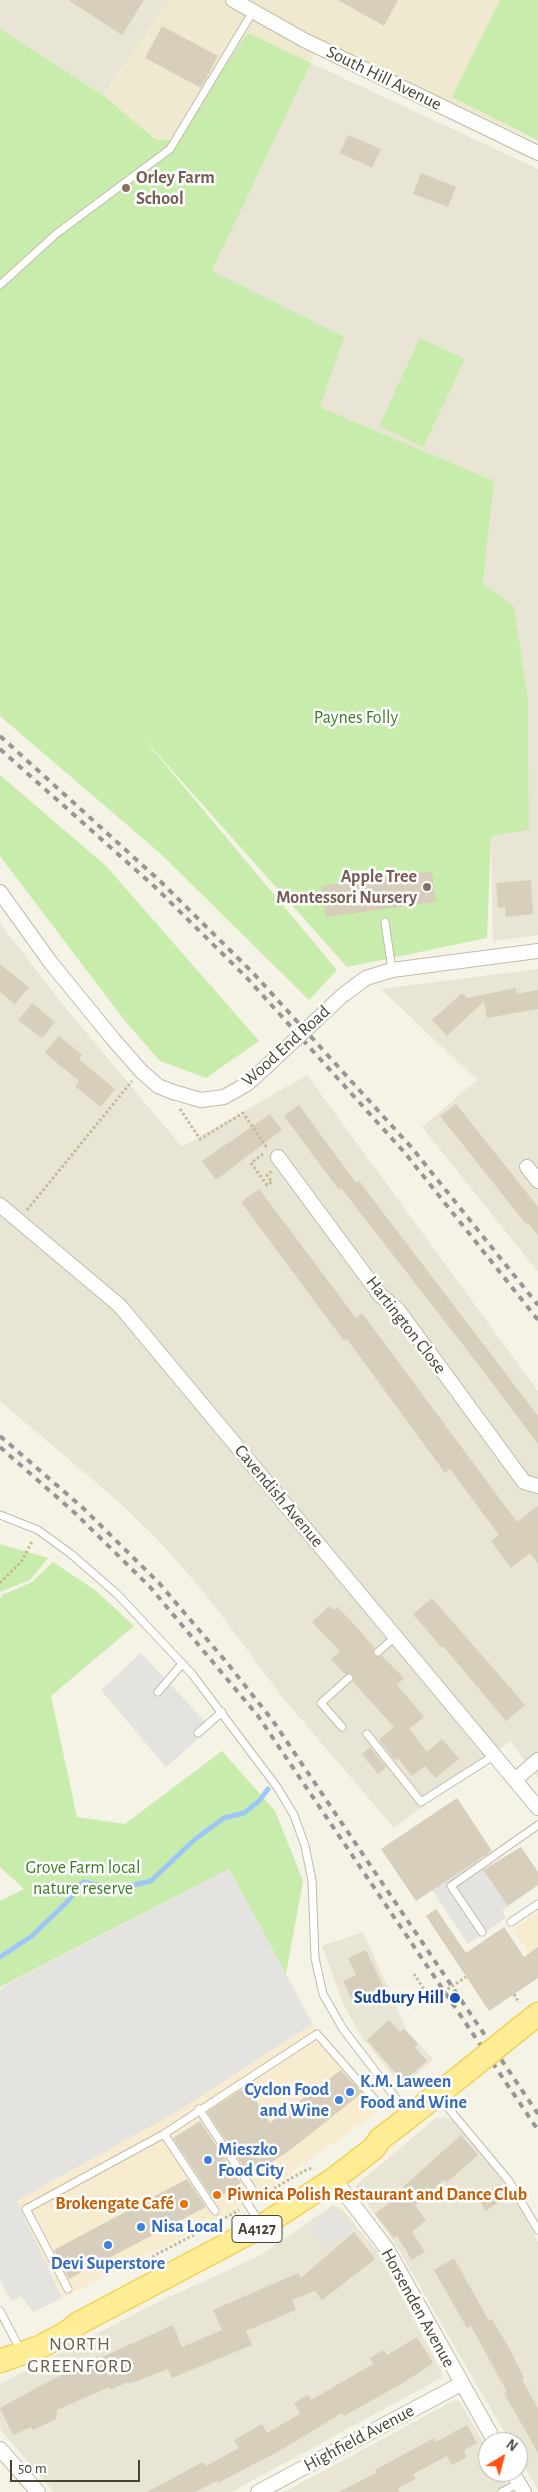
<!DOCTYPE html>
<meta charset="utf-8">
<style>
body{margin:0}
#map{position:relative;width:538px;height:2492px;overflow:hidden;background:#f5f2e6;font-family:"Alegreya Sans",sans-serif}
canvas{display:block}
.north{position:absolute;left:478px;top:2432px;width:50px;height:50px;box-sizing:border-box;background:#fff;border:1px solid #b6b4ae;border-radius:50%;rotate:37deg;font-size:14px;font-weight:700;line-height:20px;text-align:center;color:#484335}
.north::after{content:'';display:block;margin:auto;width:18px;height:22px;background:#ff5213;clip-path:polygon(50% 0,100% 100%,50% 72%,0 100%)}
.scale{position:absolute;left:10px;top:2460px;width:130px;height:22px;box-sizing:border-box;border:2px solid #484335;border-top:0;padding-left:6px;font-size:15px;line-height:18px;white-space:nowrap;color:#484335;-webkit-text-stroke:4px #fff;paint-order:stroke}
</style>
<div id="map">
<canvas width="538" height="2492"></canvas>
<div class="north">N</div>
<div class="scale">50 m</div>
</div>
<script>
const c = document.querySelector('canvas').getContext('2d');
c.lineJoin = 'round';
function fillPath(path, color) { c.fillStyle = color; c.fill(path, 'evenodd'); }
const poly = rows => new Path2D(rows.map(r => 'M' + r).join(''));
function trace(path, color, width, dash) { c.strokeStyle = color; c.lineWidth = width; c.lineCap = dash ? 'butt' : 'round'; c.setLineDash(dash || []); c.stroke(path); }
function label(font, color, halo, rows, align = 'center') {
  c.font = font + ' "Alegreya Sans",sans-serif'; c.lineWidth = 5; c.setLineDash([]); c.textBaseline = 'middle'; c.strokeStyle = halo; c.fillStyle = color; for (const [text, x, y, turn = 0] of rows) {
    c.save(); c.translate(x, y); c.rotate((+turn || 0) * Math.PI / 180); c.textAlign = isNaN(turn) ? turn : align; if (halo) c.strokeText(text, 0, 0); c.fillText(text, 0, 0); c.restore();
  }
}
const residential = poly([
 [0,0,170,0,103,95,0,29],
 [311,63,538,169,538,935,493,941,491,836,529,829,528,698,514,608,483,583,494,481,320,407,212,271],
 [0,923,59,1000,182,1147,307,1075,538,1391,538,1778,510,1741,394,1828,283,1698,207,1596,161,1543,119,1502,0,1401],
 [538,969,538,1272,422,1127,477,1080,381,989],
 [363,1932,407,2031,433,2059,403,2087,363,2039,344,2006,322,1946],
 [446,2117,458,2124,507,2184,538,2242,538,2490,518,2455,518,2442,510,2442,396,2245,355,2186,436,2118],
 [333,2205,343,2210,377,2251,443,2374,441,2378,231,2492,54,2492,0,2429,0,2384,152,2305,259,2256],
 [455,2400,459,2401,488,2450,488,2472,501,2472,513,2492,284,2492]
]);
const commercial = poly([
 [538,1912,538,1965,512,1929],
 [313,2024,387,2105,244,2206,62,2298,17,2201,178,2111]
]);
const education = poly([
 [170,0,538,0,538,142,320,42,212,271,0,29,103,95]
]);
const green = poly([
 [500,0,538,0,538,140,452,97],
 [0,29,103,95,156,140,171,140,248,33,311,63,212,271,344,337,320,407,494,481,483,583,514,607,528,698,529,830,491,836,487,938,347,967,138,732,337,970,309,1000,161,854,0,716],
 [420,338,465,359,423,447,379,426],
 [0,775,106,866,259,1041,206,1078,160,1061,125,1021,0,856],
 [0,1544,48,1558,30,1580,0,1592],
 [53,1562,95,1590,134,1626,51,1696,77,1817,125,1824,222,1751,275,1811,303,1881,286,1974,229,1869,0,1987,0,1901,24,1889,0,1867,0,1599,2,1595,32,1582]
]);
const parking = poly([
 [141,1653,211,1728,166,1767,101,1690],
 [476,1860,508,1906,502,1911,506,1918,468,1944,432,1890],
 [229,1869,313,2024,178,2111,17,2201,62,2298,33,2312,21,2296,11,2301,0,2279,0,1991,4,1986],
 [335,2208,352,2229,327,2250,310,2229]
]);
const stream = poly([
 [0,1957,32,1936,68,1901,83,1882,117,1889,151,1881,194,1840,224,1818,244,1813,259,1801,268,1789]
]);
const building = poly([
 [68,0,144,0,122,35],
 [338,0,398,0,384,26],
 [162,26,218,56,201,88,145,58],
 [348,135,381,149,372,168,340,153],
 [421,173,456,187,448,207,413,194],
 [432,871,436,902,326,917,321,886],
 [531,880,533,914,506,917,505,907,498,908,496,883],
 [0,964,29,987,15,1004,0,992],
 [516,988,517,994,538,990,538,1009,487,1018,484,1001,447,1036,432,1020,462,993,467,998],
 [32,1003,55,1022,42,1038,18,1020],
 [59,1036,82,1055,79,1059,115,1089,101,1107,75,1086,79,1081,45,1053],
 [456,1104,538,1207,538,1235,528,1223,526,1224,440,1116],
 [299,1105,356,1183,359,1181,538,1416,538,1444,481,1368,341,1188,339,1190,284,1116],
 [270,1114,282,1130,216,1180,202,1161],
 [259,1189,356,1318,362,1313,517,1522,538,1506,538,1564,530,1553,511,1568,491,1541,499,1535,450,1469,445,1473,347,1339,344,1341,241,1202],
 [432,1598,525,1705,506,1721,443,1646,442,1648,413,1614],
 [329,1606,334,1610,337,1607,352,1622,375,1648,374,1656,382,1656,404,1678,397,1685,424,1717,409,1729,427,1752,442,1739,459,1759,435,1778,425,1766,412,1776,398,1758,395,1760,379,1740,394,1727,353,1682,353,1674,345,1674,331,1659,340,1651,312,1622],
 [370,1747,386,1767,378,1774,362,1754],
 [457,1798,492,1851,416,1901,381,1849],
 [521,1847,538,1872,538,1885,508,1906,483,1870],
 [436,1909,466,1953,504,1927,524,1957,538,1947,538,1978,489,2011,426,1916],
 [366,1950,383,1986,352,2000,343,1981,356,1975,348,1958],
 [389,2020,400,2032,404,2029,418,2044,415,2047,427,2061,403,2082,367,2040],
 [341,2070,362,2093,289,2151,250,2176,207,2112,247,2086,270,2123],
 [200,2121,241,2183,214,2200,173,2138],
 [461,2135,478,2155,447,2182,444,2180,415,2205,426,2220,412,2232,425,2252,412,2260,397,2236,394,2238,375,2214,406,2190,403,2187],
 [187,2179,206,2207,69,2279,54,2250],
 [499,2184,507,2196,486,2211,478,2199],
 [354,2232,375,2259,322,2300,315,2291,292,2300,296,2310,246,2331,252,2345,172,2378,168,2369,129,2384,128,2382,110,2390,109,2387,57,2410,56,2419,33,2430,31,2427,13,2435,0,2408,51,2380,173,2325,182,2347,222,2330,213,2310,298,2273,301,2278],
 [454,2258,489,2321,492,2319,508,2346,524,2378,522,2380,538,2408,538,2453,504,2393,507,2392,471,2326,467,2328,434,2270],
 [417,2337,433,2363,403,2383,344,2416,342,2413,281,2450,218,2483,217,2481,195,2492,147,2492,203,2462,206,2466,239,2448,234,2440,262,2424,267,2433,300,2414,294,2403,308,2395,311,2400,373,2364,370,2358,384,2350,387,2355],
 [467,2425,477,2443,464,2450,467,2457,452,2465,447,2456,413,2474,416,2479,398,2488,400,2492,339,2492,376,2473,375,2470,434,2438,436,2442]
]);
const path = poly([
 [180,1109,200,1139,243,1113,267,1148],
 [263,1154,251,1163,267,1185,272,1182,267,1175,272,1171],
 [27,1210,132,1081],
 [0,1583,21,1562,33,1540],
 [414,1974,431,2000],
 [514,1994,519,2003],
 [261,2196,304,2171,312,2168],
 [225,2218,239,2210],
 [141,2267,155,2255,217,2223]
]);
const service = poly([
 [0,285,56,234,170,149,252,13],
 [385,922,392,970],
 [0,1515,38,1530,71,1554,117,1594,192,1674,277,1787,294,1815,305,1846,312,1880,315,1958,323,1994,343,2029,408,2114],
 [378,1652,396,1636],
 [158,1692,182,1664],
 [342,1727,321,1703,349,1678],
 [198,1733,222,1712],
 [367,1734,421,1802,495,1755],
 [511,1922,538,1904],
 [482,1932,451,1886,538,1825],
 [439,2097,509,2181,538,2230],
 [199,2109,252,2189],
 [164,2134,215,2211],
 [242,2195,260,2223],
 [68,2289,26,2209,164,2134,317,2034,375,2100],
 [0,2311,21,2351],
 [502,2492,519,2483]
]);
const minor = poly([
 [233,0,304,40,538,153],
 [0,892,51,963,113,1039,141,1071,158,1086,173,1092,201,1100,224,1097,247,1084,267,1066],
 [343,995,366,978,392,970,538,951],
 [278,1157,380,1295,398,1310,524,1482,538,1486],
 [527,1167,538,1181],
 [0,1205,120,1306,538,1808],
 [516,1779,538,1760],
 [334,2179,387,2249,495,2442],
 [0,2449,38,2492],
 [512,2472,524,2492],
 [258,2492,461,2384]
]);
const primary = poly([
 [508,2038,538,2014],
 [0,2361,40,2347,66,2333,79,2323,262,2226,334,2179,374,2148,380,2139,396,2127,461,2076]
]);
const rail = poly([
 [0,736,161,882,254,974,412,1148,538,1305],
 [0,749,155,887,247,978,405,1153,538,1320],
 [0,1436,83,1508,159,1583,228,1664,273,1721,538,2114],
 [0,1447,76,1514,150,1587,258,1716,538,2130]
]);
const pathBridge = poly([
 [431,2000,466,1977]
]);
const minorBridge = poly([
 [267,1066,343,995]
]);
const primaryBridge = poly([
 [461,2076,508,2038]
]);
const markers = [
 [126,188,5,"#8d6e63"],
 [427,887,5,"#8d6e63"],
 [455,1998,6,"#1a4fb4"],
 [350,2092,5,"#3f7fe0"],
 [339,2100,5,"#3f7fe0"],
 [208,2160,5,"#3f7fe0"],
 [217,2195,5,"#e8710a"],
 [184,2204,5,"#e8710a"],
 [141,2227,5,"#3f7fe0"],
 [108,2245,5,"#3f7fe0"]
];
const shields = [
 [257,2229,50]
];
const shieldNames = [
 ["A4127",257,2229]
];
const streetNames = [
 ["South Hill Avenue",384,78,26],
 ["Wood End Road",286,1046,-42],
 ["Hartington Close",406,1325,52],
 ["Cavendish Avenue",279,1496,50],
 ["Horsenden Avenue",418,2308,61],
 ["Highfield Avenue",359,2438,-28]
];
const educationNames = [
 ["Orley Farm",136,178],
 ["School",136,199],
 ["Apple Tree",417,877,"right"],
 ["Montessori Nursery",417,898,"right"]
];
const parkNames = [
 ["Paynes Folly",356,718],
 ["Grove Farm local",83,1868],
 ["nature reserve",83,1889]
];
const transitNames = [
 ["Sudbury Hill",444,1998]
];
const shopNames = [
 ["K.M. Laween",360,2082],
 ["Food and Wine",360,2103],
 ["Cyclon Food",329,2090,"right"],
 ["and Wine",329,2111,"right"],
 ["Mieszko",218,2150],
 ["Food City",218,2171],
 ["Nisa Local",151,2227],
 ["Devi Superstore",108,2264,"center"]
];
const foodNames = [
 ["Piwnica Polish Restaurant and Dance Club",227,2195],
 ["Brokengate Café",174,2204,"right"]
];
const neighbourhoodNames = [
 ["NORTH",80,2344],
 ["GREENFORD",80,2366]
];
fillPath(residential, '#e9e5d4');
fillPath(commercial, '#f8ecd0');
fillPath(education, '#efeacf');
fillPath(green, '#c8ecac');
fillPath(parking, '#e5e3df');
trace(stream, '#9dc8f6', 5);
fillPath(building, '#d7cfbb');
trace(service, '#c1bba8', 9);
trace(minor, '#c1bba8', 16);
trace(primary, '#eed35b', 25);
trace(path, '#c4b998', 3, [2.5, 2.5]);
trace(service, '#fff', 7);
trace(minor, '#fff', 14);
trace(primary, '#ffed95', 22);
trace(rail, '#969696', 4, [6, 6]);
trace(minorBridge, '#c1bba8', 16, []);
trace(primaryBridge, '#eed35b', 25, []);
trace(pathBridge, '#c4b998', 3, [2.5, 2.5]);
trace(minorBridge, '#fff', 14);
trace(primaryBridge, '#ffed95', 22);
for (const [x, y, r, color] of markers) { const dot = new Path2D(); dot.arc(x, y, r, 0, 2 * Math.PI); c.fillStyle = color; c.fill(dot); trace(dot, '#fff', 2); }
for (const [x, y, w] of shields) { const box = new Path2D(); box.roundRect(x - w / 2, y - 13.5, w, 27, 4); c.fillStyle = '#fff'; c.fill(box); trace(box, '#484335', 1); }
label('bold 16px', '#484335', null, shieldNames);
label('18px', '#484335', '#fff', streetNames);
label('bold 18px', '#785e54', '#fff', educationNames, 'left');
label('18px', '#3b7f23', '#fff', parkNames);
label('bold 18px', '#164399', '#fff', transitNames, 'right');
label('bold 18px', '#366cbe', '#fff', shopNames, 'left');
label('bold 18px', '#c56008', '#fff', foodNames, 'left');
c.letterSpacing = '1px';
label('19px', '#6c624b', '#fff', neighbourhoodNames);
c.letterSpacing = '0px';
</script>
